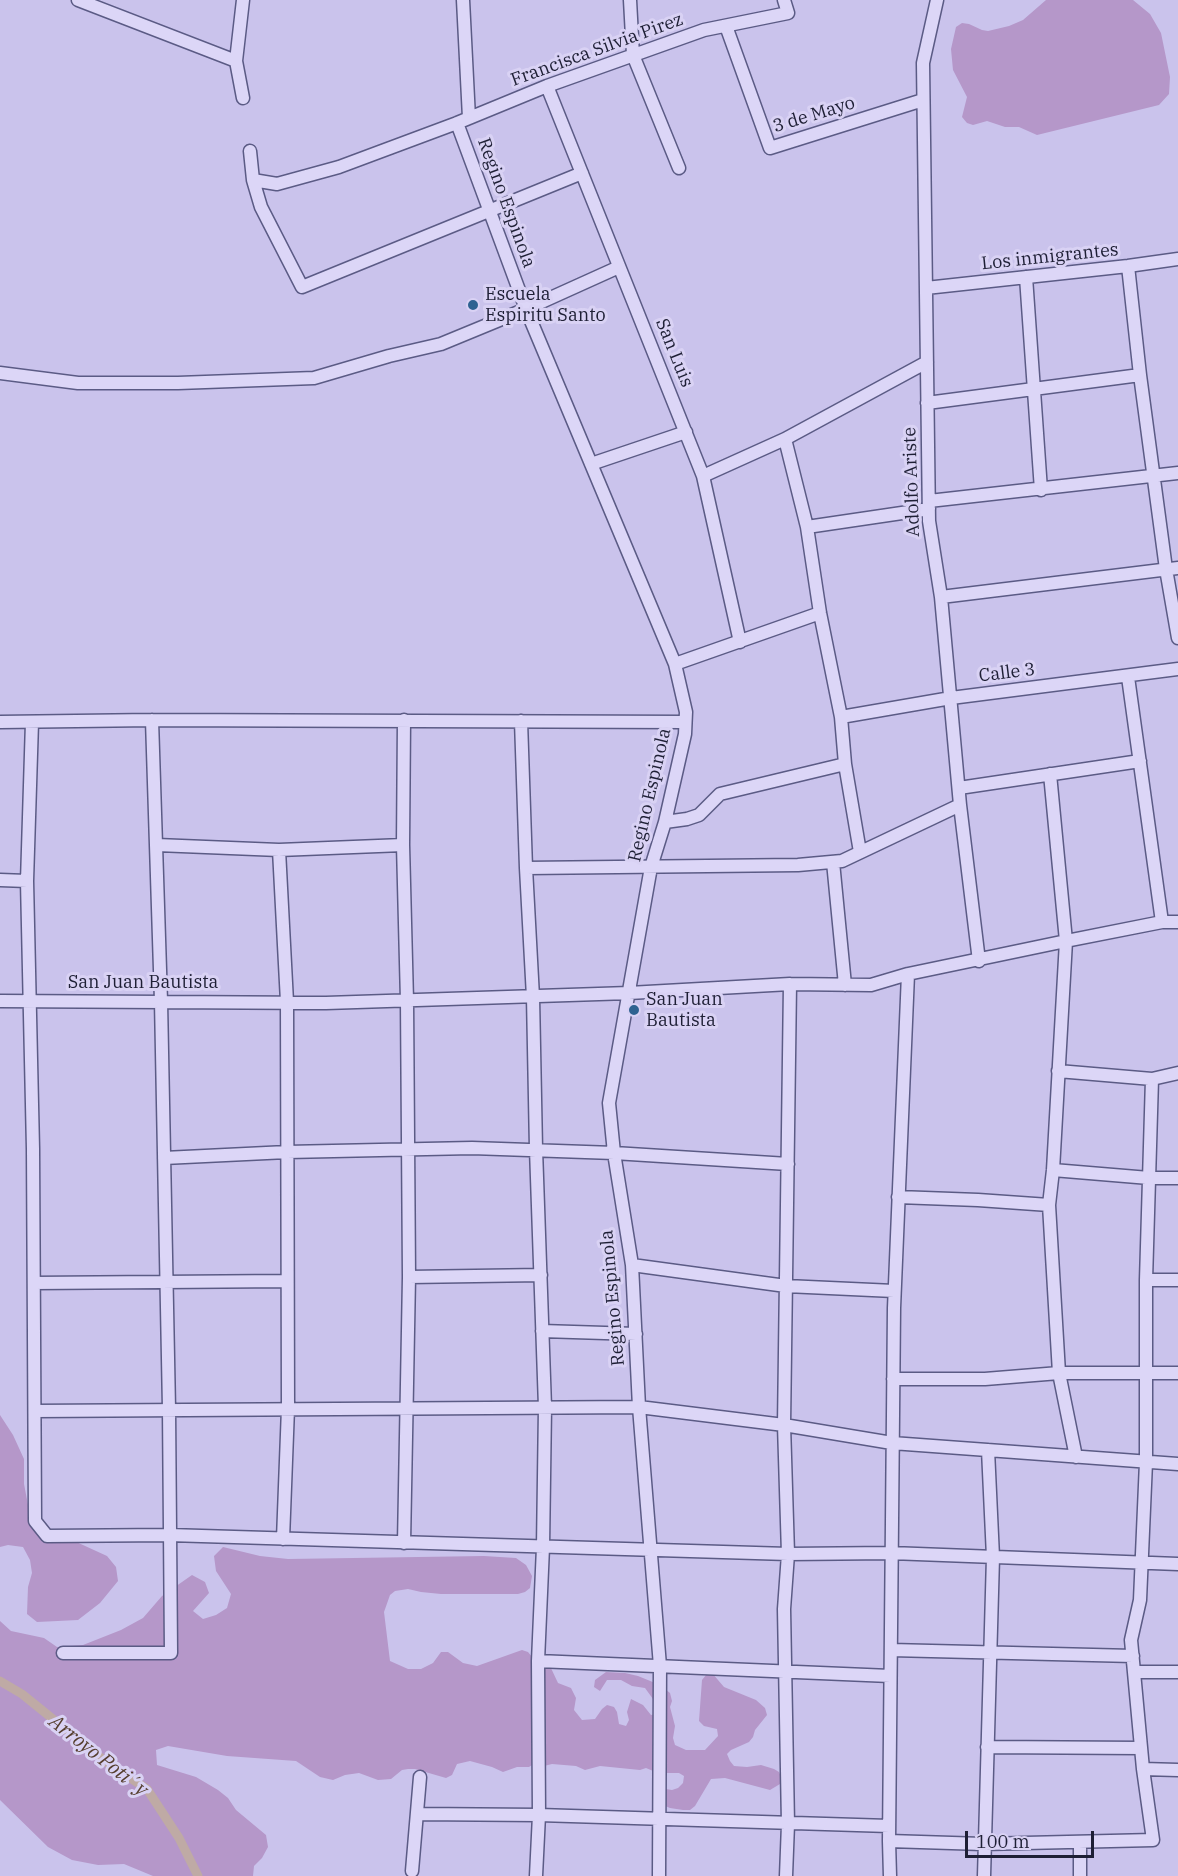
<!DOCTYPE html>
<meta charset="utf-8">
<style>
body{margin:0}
#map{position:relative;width:1178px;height:1876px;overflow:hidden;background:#cac3ec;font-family:"IBM Plex Serif",serif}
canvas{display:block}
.scale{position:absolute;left:965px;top:1831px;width:129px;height:27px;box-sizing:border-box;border:3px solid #1e1f35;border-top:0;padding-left:8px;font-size:18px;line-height:21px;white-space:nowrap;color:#1e1f35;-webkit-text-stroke:4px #d9d2f4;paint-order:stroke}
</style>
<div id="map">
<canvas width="1178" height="1876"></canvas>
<div class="scale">100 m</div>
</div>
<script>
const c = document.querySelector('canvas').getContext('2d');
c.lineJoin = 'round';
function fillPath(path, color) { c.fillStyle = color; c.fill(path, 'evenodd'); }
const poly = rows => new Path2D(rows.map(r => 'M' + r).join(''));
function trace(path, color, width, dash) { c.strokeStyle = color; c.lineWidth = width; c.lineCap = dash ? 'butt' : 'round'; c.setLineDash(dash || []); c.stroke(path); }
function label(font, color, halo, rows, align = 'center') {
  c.font = font + ' "IBM Plex Serif",serif'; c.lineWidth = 6; c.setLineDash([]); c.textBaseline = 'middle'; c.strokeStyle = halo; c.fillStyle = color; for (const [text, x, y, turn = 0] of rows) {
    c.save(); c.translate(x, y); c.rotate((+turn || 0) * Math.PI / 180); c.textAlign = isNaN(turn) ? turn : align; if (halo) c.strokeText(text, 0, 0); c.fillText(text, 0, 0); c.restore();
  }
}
const green = poly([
 [1046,0,1133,0,1150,14,1161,33,1170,77,1169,94,1159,105,1037,135,1019,127,1005,127,987,121,973,125,967,123,962,117,967,97,953,70,951,49,956,27,962,23,969,24,982,30,988,31,1009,26,1023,20],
 [0,1415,13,1435,24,1459,24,1484,29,1510,38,1522,48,1529,107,1556,116,1567,118,1581,100,1603,78,1620,37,1622,27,1614,28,1587,32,1573,30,1560,23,1547,8,1545,0,1547],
 [223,1547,260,1556,288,1559,484,1556,516,1558,526,1565,532,1576,530,1588,525,1592,518,1594,441,1594,421,1592,408,1589,395,1591,390,1595,384,1612,390,1661,408,1669,421,1669,433,1663,441,1652,448,1652,463,1663,477,1666,522,1650,528,1652,537,1663,550,1666,558,1683,571,1688,576,1698,574,1710,582,1720,595,1719,602,1709,607,1705,614,1707,617,1712,619,1724,626,1726,629,1720,627,1712,631,1699,643,1705,651,1715,657,1714,659,1701,653,1699,645,1688,632,1686,621,1680,607,1680,600,1691,594,1687,595,1680,606,1672,625,1673,638,1676,660,1685,670,1693,672,1701,670,1707,675,1726,673,1738,675,1745,686,1750,705,1750,718,1736,717,1729,704,1726,699,1721,702,1680,706,1675,712,1673,724,1687,756,1700,765,1708,767,1715,755,1730,753,1737,749,1742,731,1750,727,1754,730,1761,734,1766,747,1767,761,1765,774,1769,779,1772,782,1779,780,1784,770,1790,725,1778,711,1779,695,1806,690,1810,683,1810,670,1808,658,1803,654,1798,653,1792,659,1788,672,1790,678,1788,683,1783,684,1776,679,1773,658,1773,646,1768,640,1770,600,1766,585,1770,576,1766,552,1764,544,1766,535,1763,529,1767,517,1767,503,1772,492,1767,470,1761,457,1764,452,1775,446,1778,415,1769,408,1769,402,1770,391,1779,378,1780,359,1773,345,1775,333,1780,320,1777,296,1761,227,1756,168,1746,156,1750,157,1765,196,1777,218,1790,228,1798,236,1810,266,1835,268,1847,262,1858,254,1866,253,1876,153,1876,124,1864,98,1865,72,1860,48,1847,0,1800,0,1621,11,1631,44,1638,57,1647,83,1645,121,1630,143,1618,162,1596,192,1575,205,1582,209,1593,193,1611,203,1619,216,1615,227,1608,231,1594,216,1571,214,1556]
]);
const canal = poly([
 [0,1681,22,1694,106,1762,147,1789,179,1838,198,1876]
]);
const minor = poly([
 [78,0,236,61],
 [243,0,236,61,243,98],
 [463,0,469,118],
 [630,0,633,55,679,168],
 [937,0,923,63,929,521,941,597,960,805,979,961],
 [726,26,770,148,923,100],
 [547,86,703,476,740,642],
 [457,123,526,309,675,664,686,712,685,734,665,822,651,867,609,1103,614,1153,632,1265,639,1407,660,1666,659,1876],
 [250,151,253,180,261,207,302,287,582,173],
 [253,180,277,184,339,167,457,123,547,86,704,30,788,13,784,0],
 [1128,266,1140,375],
 [1026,277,1041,490],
 [926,288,1128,266,1178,259],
 [0,373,78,383,178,383,314,378,389,356,441,344,526,309,619,267],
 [927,403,1140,375,1166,569,1178,638],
 [785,439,807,527,820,613,841,717,845,764,860,852],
 [591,464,686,432],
 [703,476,785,439,927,362],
 [929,501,1178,473],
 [807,527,929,509],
 [941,597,1178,568],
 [675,664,820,613],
 [1128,677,1162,922],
 [841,717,951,698,1178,669],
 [404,720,403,845,407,1001,409,1277,404,1543],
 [521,721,526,868,533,997,536,1149,545,1407,543,1547,538,1661,539,1815,536,1876],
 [0,722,152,720,685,722],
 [32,722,27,881,33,1149,35,1521,47,1536,169,1535,788,1554,891,1553,1178,1564],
 [1050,774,1066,941,1053,1170,1049,1205,1059,1373,1076,1457],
 [959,788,1140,761],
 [665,822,687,819,699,815,720,794,845,764],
 [157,845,279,850,403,845],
 [279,850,287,1002,288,1408,283,1539],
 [833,862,845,985],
 [526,868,798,865,842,861,960,805],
 [0,880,27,881],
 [0,1001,326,1003,629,993,790,984,871,985,908,974,1066,941,1162,922,1178,922],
 [1058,1071,1152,1079,1178,1073],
 [164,1158,287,1152,472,1148,614,1153,788,1164],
 [1053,1170,1149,1178,1178,1178],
 [898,1197,978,1200,1049,1205],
 [632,1265,786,1286,894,1291],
 [409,1277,541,1275],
 [1146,1280,1178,1280],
 [34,1283,287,1281],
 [542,1331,636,1334],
 [893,1379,985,1379,1059,1373,1178,1373],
 [35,1411,639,1407,784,1425,892,1443,1178,1464],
 [891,1650,1133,1656],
 [63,1653,171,1653,169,1409,161,1001,152,720],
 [538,1661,890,1676],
 [1135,1672,1178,1672],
 [987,1747,1141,1748],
 [1143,1769,1178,1770],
 [417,1814,539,1815,889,1826],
 [889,1841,983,1844,1153,1840,1143,1769,1131,1640,1140,1600,1146,1462,1146,1280,1152,1079],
 [1080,1842,1080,1876],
 [412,1871,420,1777],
 [786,1876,788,1824,784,1609,788,1554,784,1425,790,984],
 [890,1876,889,1841,894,1308,908,974],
 [984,1876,993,1557,988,1450]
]);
const markers = [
 [473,305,6,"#2e6291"],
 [634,1010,6,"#2e6291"]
];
const streetNames = [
 ["Francisca Silvia Pirez",597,50,-20],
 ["3 de Mayo",814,115,-17],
 ["Regino Espinola",506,203,70],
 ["Los inmigrantes",1050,257,-6],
 ["San Luis",674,353,68],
 ["Adolfo Ariste",912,482,-92],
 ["Calle 3",1007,673,-7],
 ["Regino Espinola",650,795,-77],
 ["San Juan Bautista",143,983],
 ["Regino Espinola",613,1298,-95]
];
const poiNames = [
 ["Escuela",485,295],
 ["Espiritu Santo",485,316],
 ["San Juan",646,1000],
 ["Bautista",646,1021]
];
const waterNames = [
 ["Arroyo Poti´y",98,1756,38]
];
fillPath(green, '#b597c9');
trace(canal, '#bfaaa5', 9);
trace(minor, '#5b5b85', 15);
trace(minor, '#dcd6f7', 12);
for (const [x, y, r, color] of markers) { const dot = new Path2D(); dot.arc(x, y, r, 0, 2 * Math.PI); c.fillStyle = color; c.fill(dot); trace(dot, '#d9d2f4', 2); }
label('18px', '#1e1f35', '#d9d2f4', streetNames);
label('18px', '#1e1f35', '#d9d2f4', poiNames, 'left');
label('italic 20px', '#553e2e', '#d9d2f4', waterNames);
</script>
